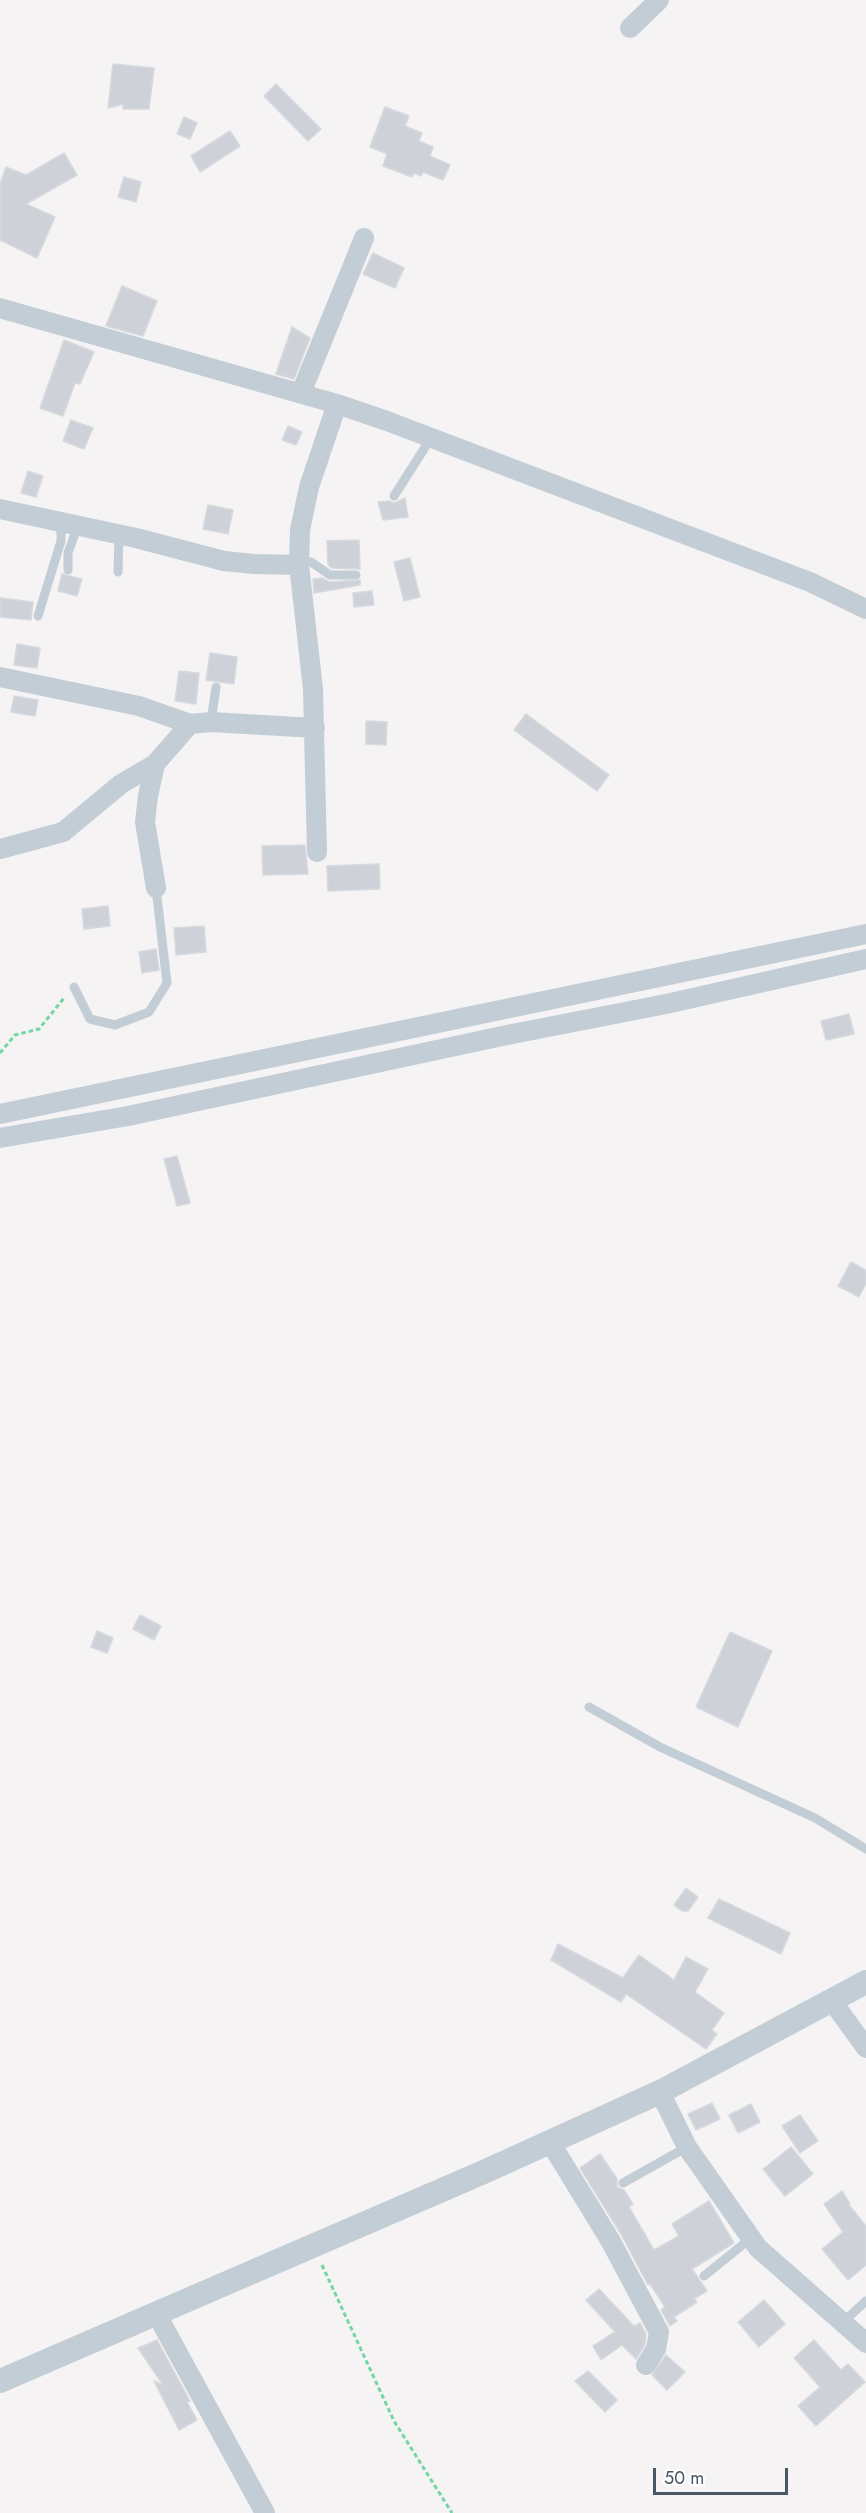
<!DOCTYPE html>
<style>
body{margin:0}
#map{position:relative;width:866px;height:2513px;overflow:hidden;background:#f5f3f3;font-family:Jost,sans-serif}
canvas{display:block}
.scale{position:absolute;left:653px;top:2468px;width:135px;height:27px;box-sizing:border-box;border:3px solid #485763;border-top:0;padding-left:8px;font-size:18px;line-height:21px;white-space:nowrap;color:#485763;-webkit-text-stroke:4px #fff;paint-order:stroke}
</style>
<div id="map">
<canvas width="866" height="2513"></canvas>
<div class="scale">50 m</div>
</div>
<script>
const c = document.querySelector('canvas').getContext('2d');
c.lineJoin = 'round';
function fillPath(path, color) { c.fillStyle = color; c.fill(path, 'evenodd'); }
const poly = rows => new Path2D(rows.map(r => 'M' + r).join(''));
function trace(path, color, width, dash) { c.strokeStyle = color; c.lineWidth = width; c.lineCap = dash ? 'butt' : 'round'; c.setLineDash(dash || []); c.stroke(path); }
const building = poly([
 [113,64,154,68,149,109,123,109,123,104,108,108,113,64],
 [276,84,321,129,308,141,264,96,276,84],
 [385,107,409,116,405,126,422,133,419,141,433,147,430,156,450,165,443,180,423,172,421,176,414,173,412,177,383,166,387,154,370,147,385,107],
 [184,117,197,123,190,139,177,134,184,117],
 [230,131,240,146,200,172,191,156,230,131],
 [64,153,77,175,26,204,55,217,37,258,0,240,0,184,6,167,26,175,64,153],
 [124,177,141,182,136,202,118,197,124,177],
 [373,253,404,268,395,288,363,274,373,253],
 [122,286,157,301,143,336,106,326,122,286],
 [292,327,310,338,294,379,276,374,292,327],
 [64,340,94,352,80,384,75,383,63,416,40,408,64,340],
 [71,420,93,428,84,449,63,441,71,420],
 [288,426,302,432,296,445,282,440,288,426],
 [28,471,43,476,36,497,21,493,28,471],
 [405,498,408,517,383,520,378,502,389,501,394,503,405,498],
 [208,505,233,510,228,534,203,529,208,505],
 [359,540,360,569,332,568,328,565,327,541,359,540],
 [410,558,420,597,404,601,394,562,410,558],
 [62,574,82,579,77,596,58,591,62,574],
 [322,578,330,582,360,580,360,585,314,593,313,579,322,578],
 [372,591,374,605,354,607,353,593,372,591],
 [0,598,33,602,31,620,0,617,0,598],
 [17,644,40,648,37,668,14,665,17,644],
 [210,653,237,657,234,684,206,680,210,653],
 [179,671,199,673,196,704,175,701,179,671],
 [14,696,38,700,35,716,11,712,14,696],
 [526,714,609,775,597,791,514,730,526,714],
 [366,721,387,722,386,745,366,744,366,721],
 [305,845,308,874,263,875,262,846,305,845],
 [379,864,380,889,328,891,327,866,379,864],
 [108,906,110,926,84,929,82,909,108,906],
 [204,926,206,952,176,955,174,928,204,926],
 [156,949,159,970,142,973,139,952,156,949],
 [849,1014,854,1034,826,1040,821,1021,849,1014],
 [177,1156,190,1203,177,1206,164,1159,177,1156],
 [851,1262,866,1270,866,1283,859,1297,838,1286,851,1262],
 [140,1615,161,1626,154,1640,133,1629,140,1615],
 [97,1631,113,1638,107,1653,91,1647,97,1631],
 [730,1632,772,1651,738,1727,696,1707,730,1632],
 [686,1888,698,1897,688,1911,682,1911,674,1905,686,1888],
 [719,1899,790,1933,781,1954,708,1918,719,1899],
 [558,1944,623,1978,639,1955,674,1980,686,1957,708,1969,695,1992,724,2013,712,2030,717,2034,706,2049,626,1994,621,2002,551,1960,558,1944],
 [712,2103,720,2119,696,2130,688,2114,712,2103],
 [751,2104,760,2122,738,2133,729,2115,751,2104],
 [800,2115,818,2141,800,2153,782,2126,800,2115],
 [791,2147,813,2174,785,2196,763,2169,791,2147],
 [600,2154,617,2179,617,2187,624,2190,633,2204,629,2207,654,2250,679,2236,672,2224,709,2201,734,2243,692,2269,707,2291,694,2299,697,2302,674,2317,677,2321,670,2326,661,2310,665,2307,650,2284,648,2285,621,2234,580,2168,600,2154],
 [842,2191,850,2204,849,2205,866,2226,866,2265,848,2280,822,2249,843,2232,824,2204,842,2191],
 [599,2289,634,2326,640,2323,646,2334,645,2345,636,2359,622,2345,601,2360,593,2346,615,2332,586,2300,599,2289],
 [764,2300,785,2324,759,2347,738,2322,764,2300],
 [157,2340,190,2401,187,2402,197,2420,179,2430,154,2381,163,2385,138,2348,157,2340],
 [814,2340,841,2370,848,2364,865,2382,816,2426,798,2406,820,2387,794,2358,814,2340],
 [666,2355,685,2372,667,2390,652,2375,666,2355],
 [588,2371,617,2400,605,2412,575,2381,588,2371]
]);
const path = poly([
 [0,1053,15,1035,39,1029,64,998],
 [322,2265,394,2421,452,2513]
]);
const service = poly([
 [394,496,431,438],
 [299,559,311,562,330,575,356,575],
 [68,570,68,553,78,525],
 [118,572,119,535],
 [38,616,61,541,61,531,57,522],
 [211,722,216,687],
 [74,987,90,1019,115,1025,149,1012,167,983,156,888],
 [589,1707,660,1747,815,1818,866,1849],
 [623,2183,687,2147],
 [704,2276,751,2238],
 [842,2323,866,2301]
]);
const minor = poly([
 [630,28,659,0],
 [0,308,337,404,387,421,810,582,866,609],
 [301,393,364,238],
 [0,509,136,538,224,561,254,564,299,565],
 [0,677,139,706,190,724,211,722,315,728],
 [155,764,148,796,145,822,156,888],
 [0,849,63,832,121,784,155,764,190,724],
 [317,852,313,689,299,565,300,530,309,487,337,404],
 [0,1114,866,934],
 [0,1138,128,1116,507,1035,666,1004,866,959],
 [832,2001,866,2048],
 [660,2092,687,2147,758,2248,866,2343],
 [550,2142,610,2240,659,2332,656,2349,646,2365],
 [156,2313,265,2513]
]);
const tertiary = poly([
 [0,2381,486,2171,660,2092,866,1982]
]);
fillPath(building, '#ced2d8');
trace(building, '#d6d9de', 1.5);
trace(path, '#73d7a3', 3, [4.5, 3]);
trace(service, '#c2cdd5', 9);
trace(minor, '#c2cdd5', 20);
trace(tertiary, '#c2cdd5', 24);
</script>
